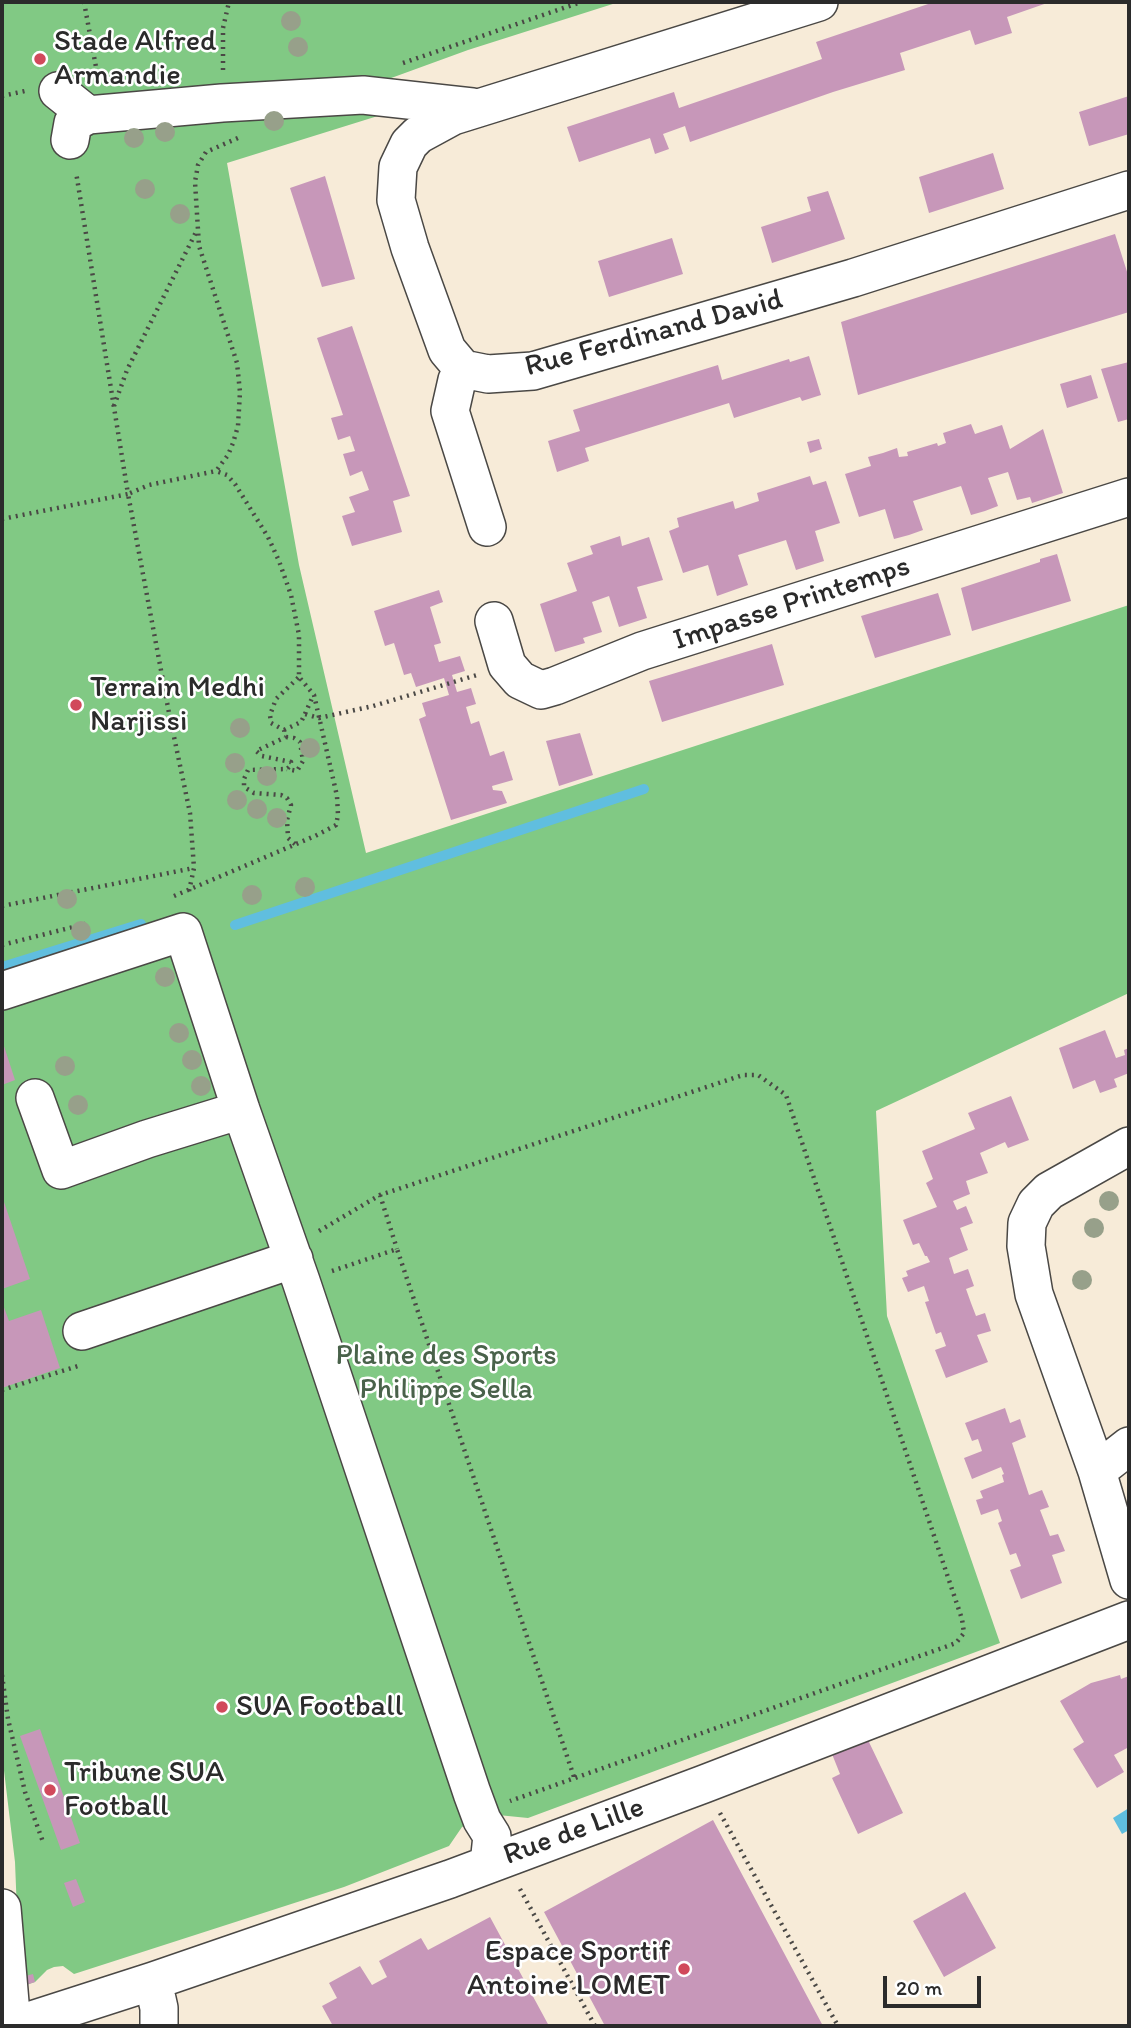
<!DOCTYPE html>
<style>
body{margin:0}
#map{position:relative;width:1131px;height:2028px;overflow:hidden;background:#f7ebd8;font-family:Itim,sans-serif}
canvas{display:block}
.frame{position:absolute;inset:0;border:4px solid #2b2b2b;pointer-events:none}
.scale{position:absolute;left:883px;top:1976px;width:98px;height:32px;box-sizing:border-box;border:4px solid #2b2b2b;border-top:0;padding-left:9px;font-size:21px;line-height:24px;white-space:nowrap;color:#2b2b2b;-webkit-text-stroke:5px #fff;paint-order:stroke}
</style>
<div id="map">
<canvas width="1131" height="2028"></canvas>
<div class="frame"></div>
<div class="scale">20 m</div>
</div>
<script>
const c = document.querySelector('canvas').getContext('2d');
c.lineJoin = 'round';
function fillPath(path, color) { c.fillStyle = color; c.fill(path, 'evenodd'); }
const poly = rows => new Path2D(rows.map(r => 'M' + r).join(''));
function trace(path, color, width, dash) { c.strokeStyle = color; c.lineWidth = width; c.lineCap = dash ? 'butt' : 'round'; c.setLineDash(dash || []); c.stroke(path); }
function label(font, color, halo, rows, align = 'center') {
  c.font = font + ' Itim,sans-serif'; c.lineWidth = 5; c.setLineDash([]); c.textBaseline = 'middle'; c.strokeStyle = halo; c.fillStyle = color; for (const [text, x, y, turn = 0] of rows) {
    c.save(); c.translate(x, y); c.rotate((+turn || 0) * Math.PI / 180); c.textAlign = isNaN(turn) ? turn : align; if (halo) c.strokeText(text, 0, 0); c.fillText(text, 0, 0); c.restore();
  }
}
const green = poly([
 [2,2,619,2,468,50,383,81,381,115,227,163,299,565,366,853,1129,605,1129,993,876,1111,887,1316,1000,1643,528,1818,498,1815,482,1820,462,1827,449,1846,344,1887,74,1974,63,1966,54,1967,47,1970,35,1982,20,1987,15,1862,2,1754]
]);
const water = poly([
 [1129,1808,1129,1830,1122,1834,1113,1818]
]);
const stream = poly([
 [235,925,644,789],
 [2,967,141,924]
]);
const building = poly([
 [934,2,1050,2,1007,17,1012,33,975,45,970,30,900,53,905,70,833,92,690,142,685,126,663,134,669,149,655,154,650,138,579,162,567,127,674,92,679,108,822,59,816,42],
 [1129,96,1129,134,1089,146,1079,112],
 [993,153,1004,189,929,213,919,177],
 [325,176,355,279,322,287,290,188],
 [828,191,845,239,772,263,761,227,811,211,807,197],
 [1115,234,1129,278,1129,312,858,395,841,322],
 [672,238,683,274,609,297,598,261],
 [352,326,410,496,393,501,402,532,352,546,342,516,355,512,349,497,369,490,362,471,350,476,343,454,355,451,350,436,338,440,331,418,343,415,317,338],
 [809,356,821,395,802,401,800,397,734,418,729,403,585,448,589,461,557,472,548,441,580,431,573,410,718,365,722,380,789,359,790,362],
 [1129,362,1129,419,1118,422,1101,369],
 [1091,375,1098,398,1067,408,1060,384],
 [971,424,975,434,1002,425,1010,449,1043,429,1063,493,1032,503,1030,497,1017,500,1008,472,988,478,998,506,985,511,971,515,961,486,913,501,923,530,909,535,894,539,885,509,859,517,845,474,871,466,868,457,883,453,897,448,899,457,908,456,907,452,937,443,938,446,946,443,943,433],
 [819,439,822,449,810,453,807,442],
 [810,476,813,485,826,481,840,523,815,531,824,561,796,570,786,540,738,555,748,585,717,596,708,565,683,573,669,531,679,527,677,518,733,501,735,509,759,501,757,493],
 [620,536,622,546,649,537,663,580,637,587,647,618,619,627,609,596,592,602,602,632,583,638,585,643,555,652,540,604,577,591,567,563,593,554,590,546],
 [1057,554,1071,601,972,631,961,588,1040,562,1040,559],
 [439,590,443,602,430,607,441,643,434,645,439,662,460,656,465,671,452,675,457,692,471,688,476,704,466,707,471,724,479,721,490,756,504,751,513,780,492,786,493,790,502,791,507,803,451,820,419,719,426,716,422,703,449,695,444,678,416,687,411,673,404,675,394,643,385,646,374,611],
 [938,593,951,635,875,658,861,616],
 [772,644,784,685,662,722,649,681],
 [580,733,593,775,559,786,546,741],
 [1105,1030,1116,1058,1125,1055,1124,1050,1129,1048,1129,1073,1114,1079,1117,1087,1100,1093,1095,1080,1073,1089,1059,1048],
 [2,1040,15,1080,2,1085],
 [1011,1096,1029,1140,1008,1148,1005,1142,980,1153,988,1173,966,1181,970,1194,953,1201,957,1210,966,1206,973,1223,960,1228,968,1250,949,1258,954,1274,968,1269,974,1286,966,1289,971,1303,976,1316,985,1313,991,1331,977,1335,988,1362,946,1378,935,1350,946,1346,941,1332,936,1334,925,1302,929,1301,924,1286,908,1292,902,1278,908,1276,906,1271,930,1262,927,1256,925,1256,919,1243,913,1245,903,1220,937,1207,926,1183,933,1179,922,1151,975,1129,968,1113],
 [2,1196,30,1279,2,1289],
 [2,1302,9,1321,41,1310,60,1368,2,1388],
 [1005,1408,1010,1423,1020,1419,1026,1437,1012,1443,1029,1495,1042,1490,1049,1507,1040,1510,1050,1536,1058,1534,1065,1551,1052,1555,1062,1583,1021,1599,1010,1570,1021,1566,1016,1553,1010,1555,998,1523,1002,1521,998,1509,981,1515,976,1500,983,1498,980,1491,1004,1482,1002,1475,1004,1474,1001,1467,972,1479,964,1458,982,1451,978,1439,972,1441,965,1423],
 [1120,1675,1121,1679,1129,1676,1129,1747,1114,1755,1124,1772,1097,1788,1073,1749,1084,1742,1060,1701,1091,1683],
 [40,1729,80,1843,61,1850,20,1736],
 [868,1740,903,1813,858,1834,832,1778,840,1774,832,1754],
 [713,1820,823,2026,605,2026,544,1912],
 [76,1879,85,1902,73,1907,64,1883],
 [965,1892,996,1948,944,1977,913,1921],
 [490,1917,549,2026,333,2026,322,2006,337,1998,329,1983,360,1966,372,1985,387,1977,379,1961,421,1938,428,1950],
 [33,1974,35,1982,20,1987,18,1978]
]);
const path = poly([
 [84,2,98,78],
 [403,63,581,2],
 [223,70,223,28,229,2],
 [2,96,25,91],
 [114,406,127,370,197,230],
 [2,519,128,494,76,172],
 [305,714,313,696],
 [284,730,301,722,305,714,319,718,373,706,477,675],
 [286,737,294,738,300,742,303,761,297,771,287,769],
 [295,844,288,838,287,820,291,805,287,798,281,795,254,793,244,787,244,779,248,770,287,769,290,766,291,762,262,756,256,751,286,737,284,730,271,723,270,715,276,699,299,677],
 [189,891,194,868,190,813,169,713,128,494,149,485,216,471],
 [174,896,315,836,336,825,338,815,337,796,314,695,299,677,299,635,291,595,279,561,268,537,235,484,227,475,216,471,228,455,233,443,238,426,240,392,237,363,199,246,195,182,198,165,206,152,238,138],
 [2,906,194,868],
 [2,945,89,923],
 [380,1195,397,1249],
 [319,1231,380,1195,743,1075,758,1075,786,1095,962,1619,964,1633,956,1643,945,1647,510,1801],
 [332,1271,397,1249,574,1777],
 [2,1390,78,1366],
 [2,1675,8,1719,25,1792,43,1842],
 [720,1813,838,2026],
 [520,1889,595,2026]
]);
const minor = poly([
 [819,2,453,116,418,135,409,144,398,167,396,200,410,248,447,350,463,369,488,374,533,371,853,278,1129,190],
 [58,91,88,115],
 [70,140,73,123,88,115,222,103,363,95,472,107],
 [463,369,457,380,450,411,487,527],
 [494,621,507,665,520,680,541,690,555,686,642,651,1129,497],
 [2,991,183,932,241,1110,301,1281,472,1793,482,1820,492,1836,489,1864],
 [35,1098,61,1170,147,1139,241,1110],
 [1129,1146,1049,1191,1036,1204,1027,1223,1026,1246,1034,1294,1097,1471,1129,1580],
 [82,1331,294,1259],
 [1097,1471,1129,1446],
 [2,1908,12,2026],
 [153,1981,159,2008,159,2026],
 [13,2026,153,1981,450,1879,704,1784,1129,1620]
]);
const trees = [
 [291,21],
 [298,47],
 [274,121],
 [165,132],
 [134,138],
 [145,189],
 [180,214],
 [240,728],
 [310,748],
 [235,763],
 [267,776],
 [237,800],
 [257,809],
 [277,818],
 [305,887],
 [252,895],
 [67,899],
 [81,931],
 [165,977],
 [179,1033],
 [192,1060],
 [65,1066],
 [201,1086],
 [78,1105],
 [1109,1201],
 [1094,1228],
 [1082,1280]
];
const markers = [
 [40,59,7,"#d1495b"],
 [76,705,7,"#d1495b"],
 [222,1707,7,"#d1495b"],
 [50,1790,7,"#d1495b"],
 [684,1969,7,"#d1495b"]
];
const poiNames = [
 ["Stade Alfred",54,42],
 ["Armandie",54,76],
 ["Terrain Medhi",90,688],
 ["Narjissi",90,722],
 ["SUA Football",236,1707],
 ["Tribune SUA",64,1773],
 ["Football",64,1807],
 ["Espace Sportif",670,1952,"right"],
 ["Antoine LOMET",670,1986,"right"]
];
const streetNames = [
 ["Rue Ferdinand David",654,334,-15],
 ["Impasse Printemps",792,604,-18],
 ["Rue de Lille",574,1832,-20]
];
const parkNames = [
 ["Plaine des Sports",446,1356],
 ["Philippe Sella",446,1390]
];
fillPath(green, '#81c984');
fillPath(water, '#60bedf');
trace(stream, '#60bedf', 10);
fillPath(building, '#c797b9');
trace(minor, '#4a4845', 40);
trace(path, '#4a4845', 4.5, [2, 5]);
trace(minor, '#fff', 37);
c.fillStyle = '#97a08a';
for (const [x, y] of trees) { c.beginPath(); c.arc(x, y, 10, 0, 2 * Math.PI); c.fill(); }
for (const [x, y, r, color] of markers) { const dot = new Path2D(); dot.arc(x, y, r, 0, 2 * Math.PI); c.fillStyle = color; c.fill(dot); trace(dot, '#fff', 2.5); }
label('30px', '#2b2b2b', '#fff', poiNames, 'left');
label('30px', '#2b2b2b', '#fff', streetNames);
label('30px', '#49624a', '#fff', parkNames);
</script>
